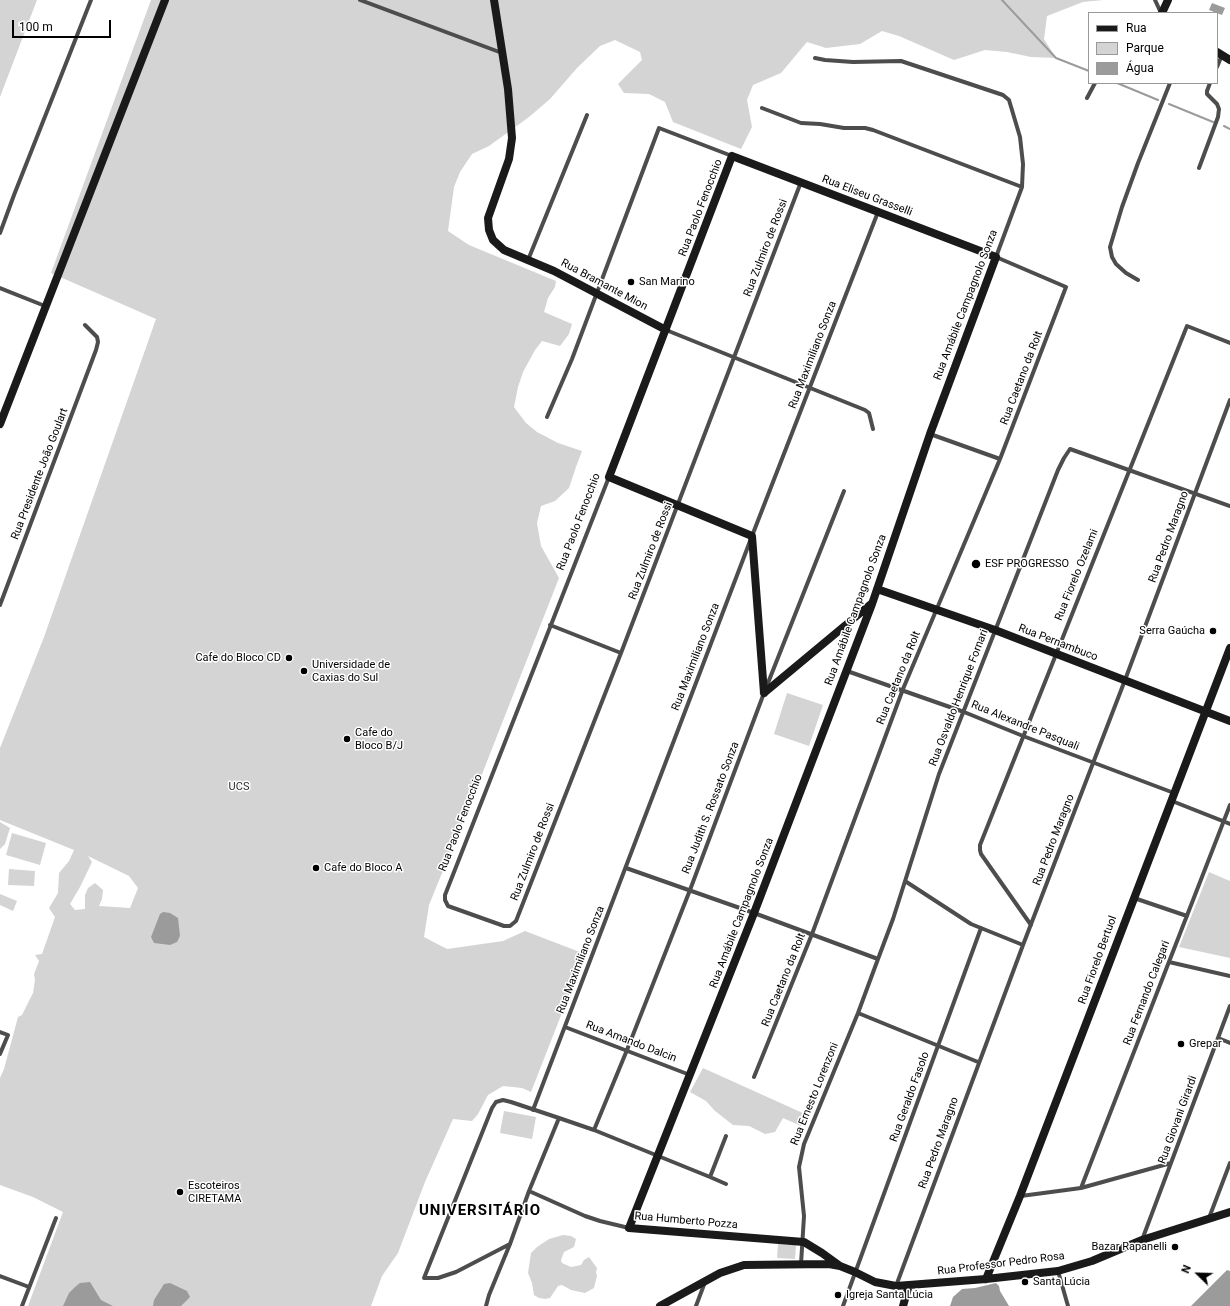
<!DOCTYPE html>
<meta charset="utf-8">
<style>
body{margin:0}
#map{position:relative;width:1230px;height:1306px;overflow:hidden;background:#fff;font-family:Roboto,sans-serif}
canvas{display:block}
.legend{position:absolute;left:1088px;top:12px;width:130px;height:72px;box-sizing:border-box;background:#fff;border:1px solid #999;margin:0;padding:5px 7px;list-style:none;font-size:12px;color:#000}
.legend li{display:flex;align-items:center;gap:8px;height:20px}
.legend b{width:20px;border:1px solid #999}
.north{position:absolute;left:1178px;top:1254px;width:40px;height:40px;-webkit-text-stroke:3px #fff;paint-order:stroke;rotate:293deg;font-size:11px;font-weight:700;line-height:16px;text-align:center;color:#000}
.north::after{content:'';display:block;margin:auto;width:14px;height:18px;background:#000;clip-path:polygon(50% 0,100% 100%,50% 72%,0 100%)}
.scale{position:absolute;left:12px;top:20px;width:99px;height:18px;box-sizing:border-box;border:2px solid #000;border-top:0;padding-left:5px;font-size:12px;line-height:14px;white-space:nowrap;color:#000;-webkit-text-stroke:3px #fff;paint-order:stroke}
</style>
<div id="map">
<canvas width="1230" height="1306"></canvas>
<ul class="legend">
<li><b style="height:5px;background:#1a1a1a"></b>Rua</li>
<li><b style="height:11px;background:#d4d4d4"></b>Parque</li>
<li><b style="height:11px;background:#9b9b9b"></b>Água</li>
</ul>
<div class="north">N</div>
<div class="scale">100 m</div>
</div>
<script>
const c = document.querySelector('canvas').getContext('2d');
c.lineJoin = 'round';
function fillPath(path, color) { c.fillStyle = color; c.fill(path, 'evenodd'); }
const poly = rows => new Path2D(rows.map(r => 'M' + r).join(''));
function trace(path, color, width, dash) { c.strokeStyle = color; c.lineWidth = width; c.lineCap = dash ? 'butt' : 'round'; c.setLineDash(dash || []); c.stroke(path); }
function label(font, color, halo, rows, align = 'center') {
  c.font = font + ' Roboto,sans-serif'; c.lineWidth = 3; c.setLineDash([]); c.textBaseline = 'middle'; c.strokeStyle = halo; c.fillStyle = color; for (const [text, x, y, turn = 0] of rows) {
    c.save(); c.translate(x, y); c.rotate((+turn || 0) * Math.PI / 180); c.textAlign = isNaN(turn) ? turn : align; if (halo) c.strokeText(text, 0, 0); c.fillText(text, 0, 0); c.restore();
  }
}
const green = poly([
 [0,0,37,0,0,97],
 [151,0,1103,0,1083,2,1047,16,1044,39,1056,58,1031,57,1007,52,985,50,954,60,899,36,882,31,860,44,826,48,807,42,781,73,753,85,747,100,752,127,741,149,673,122,665,102,649,94,624,93,618,84,642,60,640,52,615,40,600,46,577,68,550,99,529,117,489,146,472,154,460,172,454,187,448,231,469,245,556,281,555,287,548,298,544,312,572,324,569,334,560,346,542,341,535,350,523,372,518,387,514,407,526,423,537,432,558,443,582,451,576,467,569,488,555,501,541,506,537,523,541,546,559,578,477,787,429,905,424,937,447,949,503,941,525,931,585,954,531,1092,522,1088,503,1086,488,1095,478,1114,472,1121,453,1119,425,1182,398,1253,382,1276,371,1306,28,1306,63,1212,33,1197,0,1185,0,1078,4,1069,18,1017,22,1015,33,993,35,980,34,974,39,961,35,955,42,954,55,917,49,908,58,893,59,873,69,861,74,850,0,820,0,748,44,637,156,319,51,273],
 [88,856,129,876,138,888,130,908,99,906,102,899,103,890,95,883,88,888,85,895,85,909,75,910,70,904,80,887,92,862],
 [787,693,823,705,809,746,774,734],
 [0,822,10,828,5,844,0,849],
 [12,833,46,843,40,865,6,855],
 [9,869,35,871,34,886,8,885],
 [1209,872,1230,881,1230,958,1179,947],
 [0,894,17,901,13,911,0,905],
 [703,1068,805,1114,801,1126,783,1118,775,1132,765,1134,749,1126,733,1125,715,1111,706,1101,690,1092],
 [504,1111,536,1117,532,1139,500,1133],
 [563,1235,571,1236,576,1239,574,1247,564,1252,561,1260,562,1263,571,1267,581,1265,584,1260,589,1257,597,1268,596,1272,597,1276,594,1288,585,1293,571,1290,562,1285,558,1286,550,1298,545,1299,539,1298,534,1295,532,1283,528,1273,531,1253,537,1247,549,1239],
 [778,1244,796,1245,795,1259,777,1258]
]);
const water = poly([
 [1212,3,1225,8,1222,15,1209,10],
 [163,912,170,913,178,918,180,936,177,942,170,945,154,943,151,937,160,914],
 [1227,1270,1230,1271,1230,1306,1191,1306],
 [90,1282,101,1300,113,1306,63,1306,69,1293,75,1287,80,1283],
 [170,1283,187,1291,190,1297,181,1306,153,1306,154,1300,164,1284],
 [996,1283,999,1286,1000,1291,1009,1306,950,1306,953,1297,962,1289,975,1288]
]);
const stream = poly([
 [1002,0,1056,58,1089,71],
 [1117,83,1158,100],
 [1169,104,1213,122],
 [1224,126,1230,129]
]);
const street = poly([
 [360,0,502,53],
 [1155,0,1161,13],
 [1217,67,1222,55],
 [1087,98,1095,83],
 [762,108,801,123,820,124,844,128,865,128,873,130,1022,187],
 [1199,168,1218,117,1219,109,1217,104,1207,94,1207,91,1210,83],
 [0,233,14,195,91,0],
 [528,260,587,115],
 [1138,280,1126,273,1116,264,1112,257,1110,247,1122,207,1138,163,1170,83],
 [0,288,45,306],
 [666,330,865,410,869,413,873,429],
 [547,417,572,359,659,128,732,156],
 [930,434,1000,459],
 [609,477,445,895,445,900,448,906,504,926,510,926,516,921,621,653,801,182],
 [0,605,96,350,98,342,97,337,85,325],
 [550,625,621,653],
 [847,671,964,712,1023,736,1174,793],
 [1172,801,1230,824],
 [626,868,754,913,878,959],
 [905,881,971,924,1023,945],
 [1134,898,1187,916],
 [1031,925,981,854,980,850,980,845,1187,326,1230,343],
 [1169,962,1230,976],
 [858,1013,978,1062],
 [565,1027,690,1075],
 [0,1032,8,1035,0,1054],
 [1218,1038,1230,1043],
 [754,1077,812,934,903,689,1000,459,1066,287,996,257,1022,187,1023,164,1020,137,1009,100,1003,95,901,61,853,62,825,60,815,58],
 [533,1110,752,536,878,212],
 [594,1130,627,1050,690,890,764,693,844,491],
 [710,1177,726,1184],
 [1081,1188,1230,805],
 [529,1191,585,1216,600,1221,629,1228],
 [1021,1196,1081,1188,1171,1163],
 [1209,1218,1230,1163],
 [1142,1240,1230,1006],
 [510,1244,456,1272,438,1278,424,1278,492,1108,496,1102,503,1100,511,1102,559,1118,594,1130,710,1177,726,1136],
 [801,1264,804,1216,799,1167,804,1144,858,1013,878,959,893,919,939,774,1058,470,1064,458,1070,449,1230,506],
 [1058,1271,1068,1306],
 [0,1276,29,1287],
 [896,1286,1023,945,1125,680,1230,400],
 [22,1306,56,1218],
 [486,1306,489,1295,510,1244,529,1191,559,1118],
 [696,1306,705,1282],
 [843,1306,981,928]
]);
const secondary = poly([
 [494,0,508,89,512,138,509,159,488,218,489,230,493,240,504,250,554,271,666,330],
 [1162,13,1168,0],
 [1217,52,1230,60],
 [0,424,165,0],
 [877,589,995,630,1230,721],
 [764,693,752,536,609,477,732,156,996,257,930,434,872,604,754,913,629,1228,804,1242,822,1253,840,1266],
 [764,693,871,604],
 [986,1279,1020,1196,1230,648],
 [660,1306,720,1273,744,1265,829,1264,840,1266,855,1272,875,1282,896,1286,986,1279,1058,1271,1092,1261,1142,1240,1230,1212],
 [903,1306,909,1285]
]);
const markers = [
 [631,282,4,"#000"],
 [976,564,5,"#000"],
 [1213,631,4,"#000"],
 [289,658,4,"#000"],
 [304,671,4,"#000"],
 [347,739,4,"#000"],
 [316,868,4,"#000"],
 [1181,1044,4,"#000"],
 [180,1192,4,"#000"],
 [1175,1247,4,"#000"],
 [1025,1282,4,"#000"],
 [838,1295,4,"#000"]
];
const streetNames = [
 ["Rua Eliseu Grasselli",867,196,21],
 ["Rua Paolo Fenocchio",701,208,-69],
 ["Rua Zulmiro de Rossi",766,248,-69],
 ["Rua Bramante Mion",604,285,28],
 ["Rua Amábile Campagnolo Sonza",966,305,-69],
 ["Rua Maximiliano Sonza",813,355,-69],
 ["Rua Caetano da Rolt",1022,378,-69],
 ["Rua Presidente João Goulart",40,474,-69],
 ["Rua Paolo Fenocchio",579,522,-69],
 ["Rua Pedro Maragno",1169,537,-70],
 ["Rua Zulmiro de Rossi",651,551,-69],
 ["Rua Fiorelo Ozelami",1077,575,-68],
 ["Rua Amábile Campagnolo Sonza",856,610,-70],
 ["Rua Pernambuco",1058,643,21],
 ["Rua Maximiliano Sonza",696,657,-69],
 ["Rua Caetano da Rolt",899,678,-68],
 ["Rua Osvaldo Henrique Fornari",959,698,-69],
 ["Rua Alexandre Pasquali",1025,726,22],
 ["Rua Judith S. Rossato Sonza",711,808,-69],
 ["Rua Paolo Fenocchio",461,823,-69],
 ["Rua Pedro Maragno",1054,840,-69],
 ["Rua Zulmiro de Rossi",533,852,-69],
 ["Rua Amábile Campagnolo Sonza",742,913,-69],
 ["Rua Maximiliano Sonza",581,960,-69],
 ["Rua Fiorelo Bertuol",1098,960,-70],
 ["Rua Caetano da Rolt",784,980,-68],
 ["Rua Fernando Calegari",1147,993,-69],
 ["Rua Amando Dalcin",631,1042,21],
 ["Rua Ernesto Lorenzoni",815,1094,-68],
 ["Rua Geraldo Fasolo",910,1097,-70],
 ["Rua Giovani Girardi",1178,1120,-70],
 ["Rua Pedro Maragno",939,1143,-70],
 ["Rua Humberto Pozza",686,1221,5],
 ["Rua Professor Pedro Rosa",1001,1264,-7]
];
const poiNames = [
 ["San Marino",639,282],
 ["ESF PROGRESSO",985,564],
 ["Serra Gaúcha",1205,631,"right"],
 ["Cafe do Bloco CD",281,658,"right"],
 ["Universidade de",312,665],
 ["Caxias do Sul",312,678],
 ["Cafe do",355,733],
 ["Bloco B/J",355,746],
 ["Cafe do Bloco A",324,868],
 ["Grepar",1189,1044],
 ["Escoteiros",188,1186],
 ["CIRETAMA",188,1199],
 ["Bazar Rapanelli",1167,1247,"right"],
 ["Santa Lúcia",1033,1282],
 ["Igreja Santa Lúcia",846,1295]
];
const parkNames = [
 ["UCS",239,787]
];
const districtNames = [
 ["UNIVERSITÁRIO",480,1211]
];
fillPath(green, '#d4d4d4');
fillPath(water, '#9b9b9b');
trace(stream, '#9b9b9b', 2);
trace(street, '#4d4d4d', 4);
trace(secondary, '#1a1a1a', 8);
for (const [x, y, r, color] of markers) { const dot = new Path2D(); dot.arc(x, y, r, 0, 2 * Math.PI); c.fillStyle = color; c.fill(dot); trace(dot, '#fff', 1.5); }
label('11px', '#000', '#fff', streetNames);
label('11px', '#000', '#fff', poiNames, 'left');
label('11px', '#2b2b2b', '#fff', parkNames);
c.letterSpacing = '1px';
label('bold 15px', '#000', '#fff', districtNames);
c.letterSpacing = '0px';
</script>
